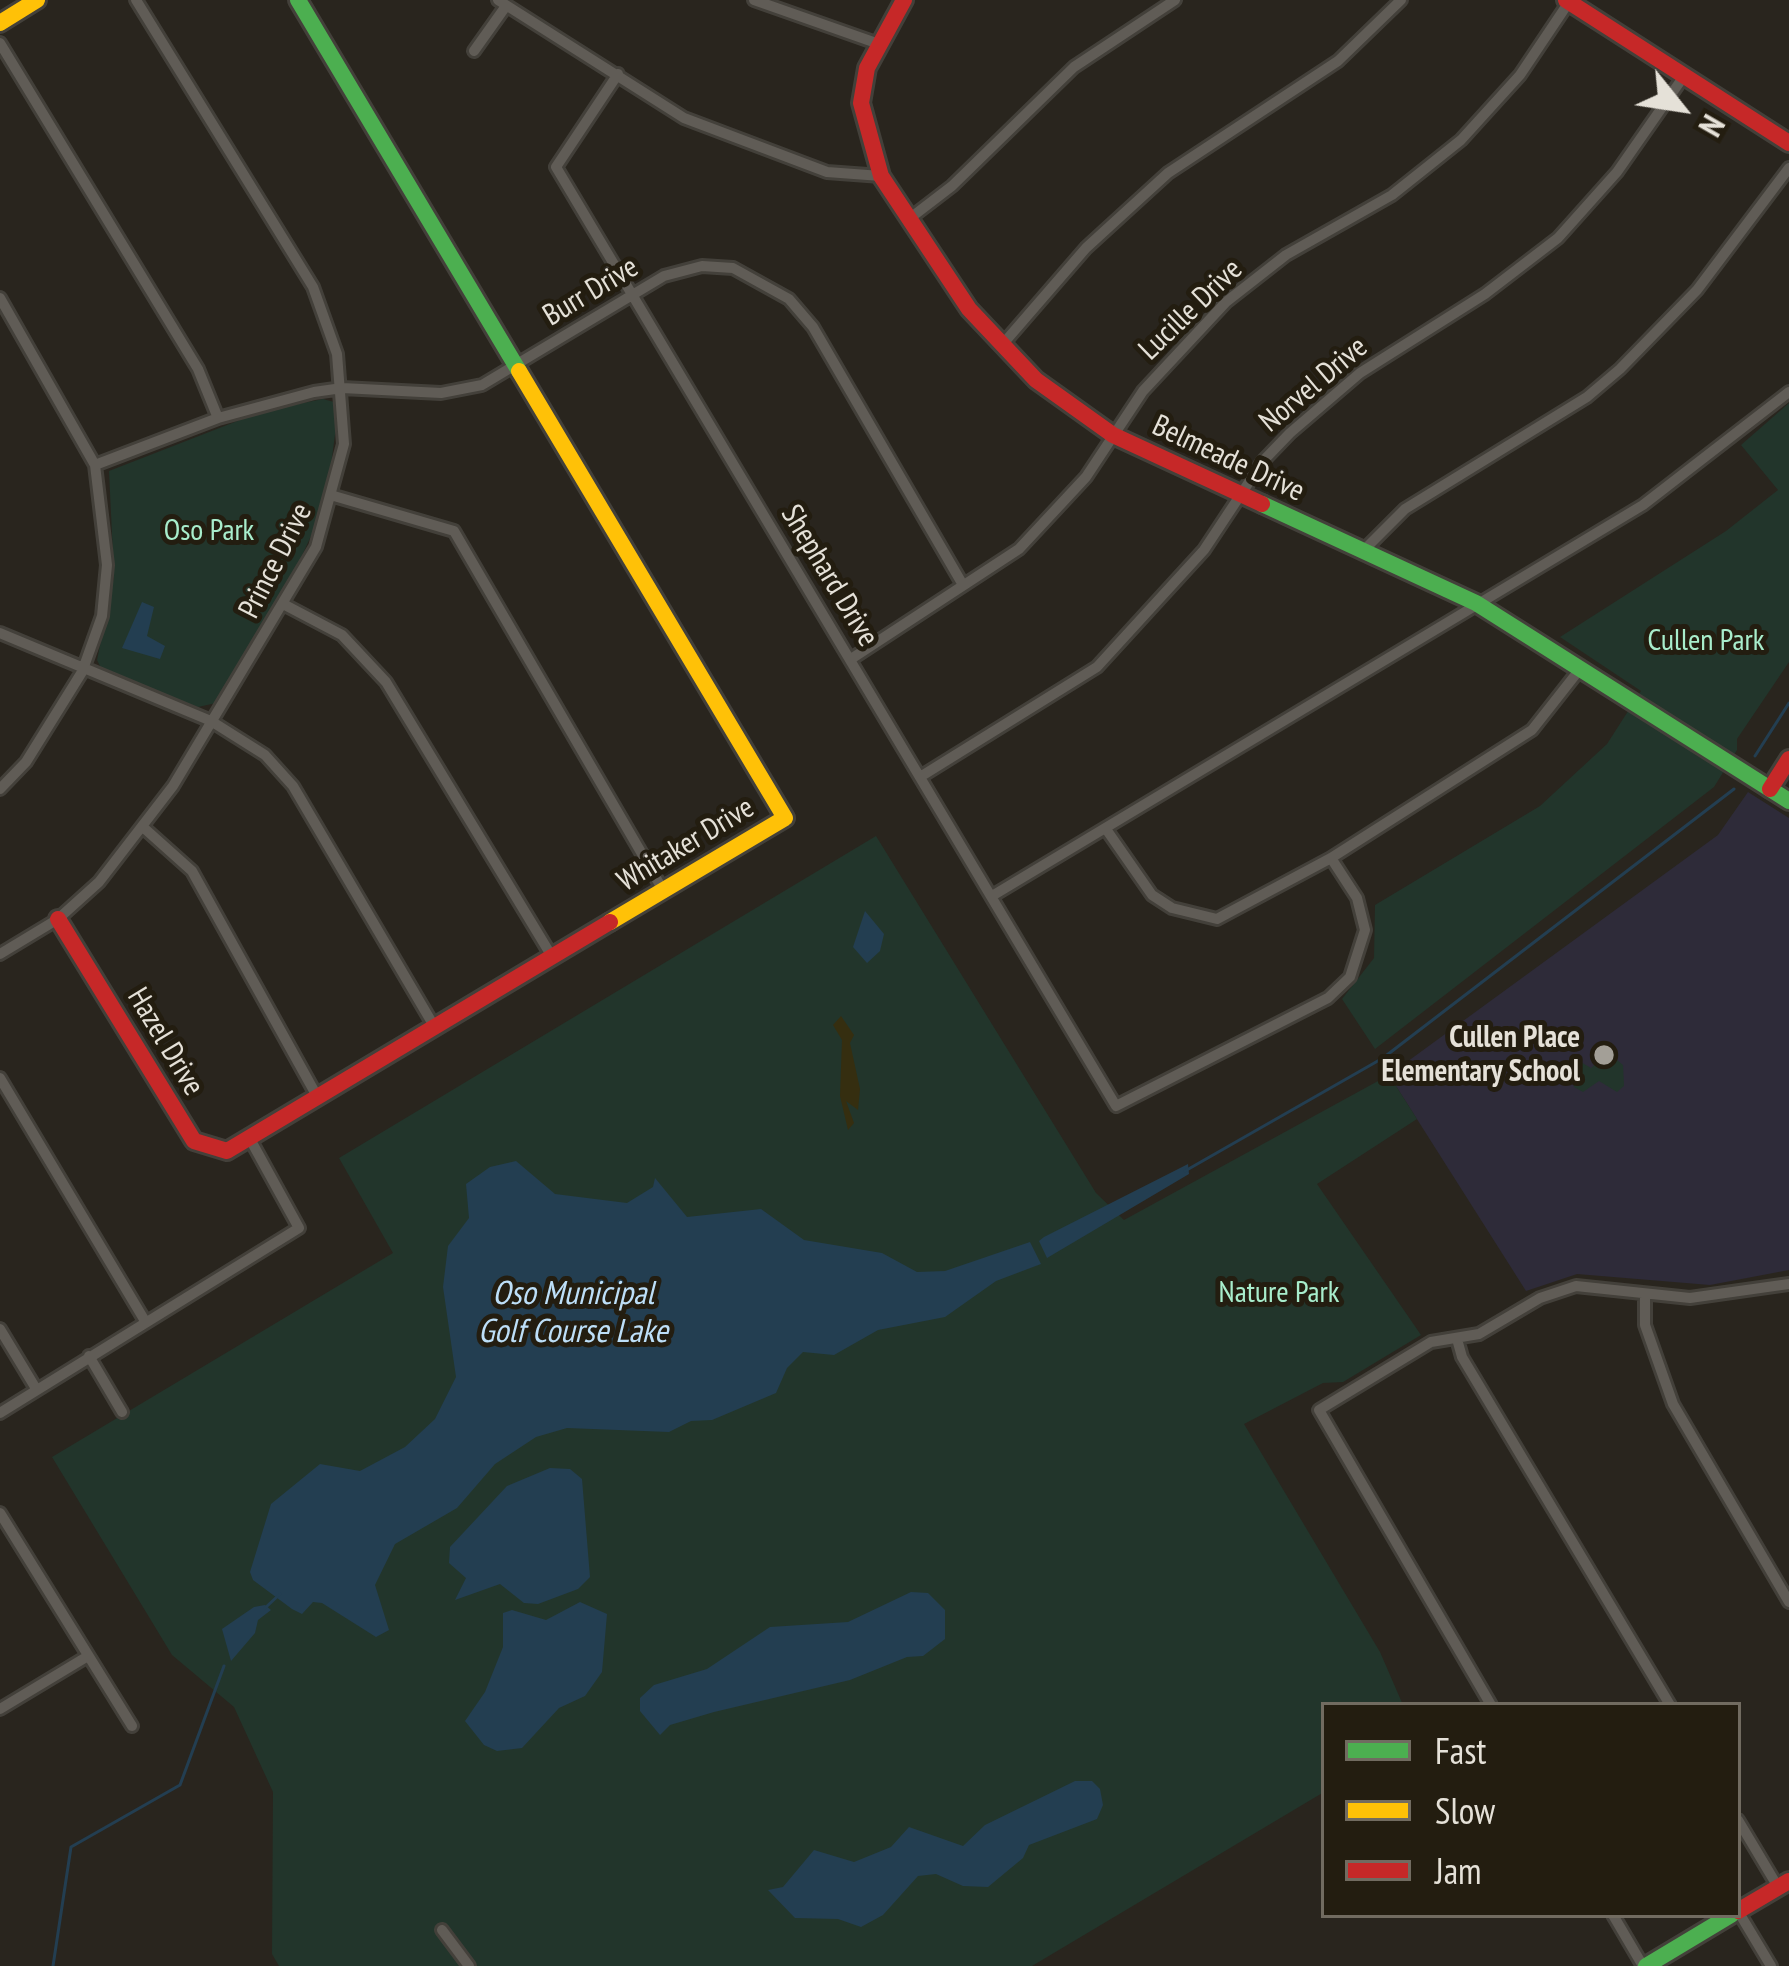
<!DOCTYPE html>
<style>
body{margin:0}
#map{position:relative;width:1789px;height:1966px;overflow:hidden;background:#29251e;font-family:"PT Sans Narrow",sans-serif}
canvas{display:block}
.legend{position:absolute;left:1321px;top:1702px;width:420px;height:216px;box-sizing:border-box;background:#231d10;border:3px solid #716b60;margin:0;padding:15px 21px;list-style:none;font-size:36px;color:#e5e1d8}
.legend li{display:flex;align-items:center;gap:24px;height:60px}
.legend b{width:60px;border:3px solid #716b60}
.north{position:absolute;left:1621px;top:48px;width:120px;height:120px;-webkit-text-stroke:9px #231d10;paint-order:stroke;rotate:120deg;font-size:33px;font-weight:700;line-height:48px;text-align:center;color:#e5e1d8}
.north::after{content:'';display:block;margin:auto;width:42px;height:54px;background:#e5e1d8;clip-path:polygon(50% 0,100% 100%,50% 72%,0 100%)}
</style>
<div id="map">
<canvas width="1789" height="1966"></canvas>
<ul class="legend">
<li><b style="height:15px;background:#4caf50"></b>Fast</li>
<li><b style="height:15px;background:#ffc107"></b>Slow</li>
<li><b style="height:15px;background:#c62828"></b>Jam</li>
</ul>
<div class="north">N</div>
</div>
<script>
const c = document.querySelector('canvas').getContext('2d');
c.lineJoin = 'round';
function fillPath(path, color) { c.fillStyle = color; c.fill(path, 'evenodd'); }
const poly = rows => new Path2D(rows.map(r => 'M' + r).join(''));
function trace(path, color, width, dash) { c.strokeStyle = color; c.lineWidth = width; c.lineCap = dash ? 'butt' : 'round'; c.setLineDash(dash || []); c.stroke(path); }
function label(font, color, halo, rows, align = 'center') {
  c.font = font + ' "PT Sans Narrow",sans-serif'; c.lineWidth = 10; c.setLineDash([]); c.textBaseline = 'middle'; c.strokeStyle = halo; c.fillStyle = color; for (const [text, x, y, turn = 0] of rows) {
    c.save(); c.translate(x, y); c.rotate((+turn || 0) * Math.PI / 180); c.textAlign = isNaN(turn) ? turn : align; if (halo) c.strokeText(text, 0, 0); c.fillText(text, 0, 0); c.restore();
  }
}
const education = poly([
 [1748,792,1789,818,1789,1270,1710,1285,1577,1274,1526,1291,1389,1075,1718,835]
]);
const green = poly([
 [323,399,334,402,338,412,326,503,300,560,216,703,198,707,103,672,97,660,114,577,109,471,263,411],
 [1789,403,1789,662,1737,739,1737,750,1714,787,1375,1049,1342,999,1374,958,1375,905,1540,806,1607,744,1641,691,1560,637,1726,531,1778,490,1741,445],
 [876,836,1096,1193,1124,1220,1389,1075,1417,1119,1317,1184,1421,1335,1343,1382,1323,1383,1244,1424,1380,1652,1403,1705,1324,1705,1324,1792,1032,1966,279,1966,272,1954,273,1792,234,1707,172,1655,52,1457,393,1253,339,1158],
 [1617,1060,1623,1065,1624,1086,1617,1092,1599,1081,1583,1092,1574,1087,1572,1066,1579,1061,1591,1068,1599,1061,1605,1066]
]);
const sand = poly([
 [841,1016,854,1035,850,1043,860,1089,858,1110,846,1101,854,1123,848,1130,840,1096,842,1040,833,1025]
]);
const water = poly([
 [142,602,154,607,147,636,165,646,160,659,122,648],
 [865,911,884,934,880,951,867,963,853,947],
 [516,1161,555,1194,627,1203,653,1187,655,1178,687,1217,761,1209,804,1240,882,1253,917,1272,945,1271,1030,1242,1041,1264,996,1281,945,1317,878,1330,834,1355,803,1352,787,1368,776,1393,712,1420,691,1421,669,1432,567,1428,536,1437,495,1464,457,1508,395,1544,375,1585,389,1630,376,1637,322,1603,313,1602,302,1614,292,1609,253,1580,250,1572,271,1504,320,1464,360,1471,405,1447,435,1419,456,1377,443,1287,448,1246,469,1218,466,1184,490,1167],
 [1188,1164,1189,1174,1047,1258,1039,1241,1044,1237],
 [550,1468,570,1469,582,1479,590,1577,578,1589,538,1604,524,1603,500,1584,455,1600,466,1578,449,1563,450,1547,507,1486],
 [911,1592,928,1593,945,1610,945,1639,923,1656,907,1657,850,1680,714,1712,670,1725,660,1735,640,1711,640,1698,654,1685,707,1669,770,1627,848,1622],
 [580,1602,607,1614,602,1672,585,1696,559,1708,522,1748,497,1751,484,1745,465,1721,485,1692,503,1647,503,1613,512,1610,546,1620],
 [265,1605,271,1610,258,1620,255,1633,231,1661,222,1629,254,1607],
 [1075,1781,1092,1781,1100,1789,1103,1805,1097,1819,1029,1845,1023,1858,988,1887,963,1886,936,1874,918,1876,883,1915,861,1927,838,1919,795,1918,768,1890,783,1887,814,1850,854,1862,891,1847,909,1827,963,1846,985,1825]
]);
const stream = poly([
 [1755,756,1789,703],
 [1185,1171,1383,1058,1734,789],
 [265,1608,280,1594],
 [53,1966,71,1847,180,1785,224,1666]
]);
const street = poly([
 [498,0,684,118,827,172,881,176],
 [754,0,879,44],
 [0,43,198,369,218,418],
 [474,51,506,6],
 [618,74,556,167,1116,1106,1328,998,1350,977,1365,930,1357,898,1331,858],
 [909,219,952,186,1074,67,1175,0],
 [0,298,95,465,107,565,102,616,82,672,26,762,0,789],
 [1002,345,1086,248,1168,173,1338,61,1401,0],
 [95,465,218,418,314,392,342,388,441,393,482,385,664,276,702,266,733,268,789,299,813,327,963,585],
 [334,496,454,531,663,890],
 [1364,550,1405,509,1587,397,1620,369,1697,290,1789,168],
 [285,605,342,635,386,682,551,955],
 [0,633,211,721,265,755,293,786,434,1026],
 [851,659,1019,549,1086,477,1143,391,1226,302,1286,255,1392,195,1461,140,1520,75,1569,2],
 [920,777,1097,667,1204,550,1263,461,1290,433,1360,373,1485,294,1558,238,1617,172,1684,76],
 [144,828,192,871,318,1098],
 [1106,829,1152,895,1172,908,1217,919,1331,858,1532,730,1580,669],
 [992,896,1643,505,1789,392],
 [0,954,58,919,99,882,173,786,316,547,344,444,337,354,313,287,136,0],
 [0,1078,145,1321],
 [1645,1295,1645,1325,1673,1404,1789,1602],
 [0,1329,35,1387],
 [1457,1339,1462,1357,1670,1705],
 [89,1356,122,1412],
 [0,1413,299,1228,250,1139],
 [0,1513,132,1726],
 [1491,1705,1319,1410,1431,1342,1479,1334,1540,1298,1576,1286,1690,1298,1789,1284],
 [0,1709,88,1656],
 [1738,1820,1778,1887],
 [1738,1911,1771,1966],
 [1613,1915,1643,1966],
 [442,1930,469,1966]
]);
const fast = poly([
 [298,0,519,371],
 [1262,504,1476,603,1789,801],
 [1646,1966,1731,1915]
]);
const slow = poly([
 [0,23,37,0],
 [519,371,785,818,610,922]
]);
const jam = poly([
 [904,0,867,68,861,103,881,176,969,309,1036,380,1113,435,1262,504],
 [1566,0,1789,143],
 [1770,789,1789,759],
 [58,919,194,1141,227,1151,610,922],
 [1738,1911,1789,1881]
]);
const markers = [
 [1604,1055,12,"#a39f97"]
];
const streetNames = [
 ["Burr Drive",591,292,-31],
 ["Lucille Drive",1191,310,-44],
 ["Norvel Drive",1314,385,-40],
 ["Belmeade Drive",1228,459,25],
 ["Prince Drive",276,561,-63],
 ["Shephard Drive",829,576,59],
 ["Whitaker Drive",686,845,-31],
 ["Hazel Drive",165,1042,59]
];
const parkNames = [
 ["Oso Park",209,531],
 ["Cullen Park",1706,641],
 ["Nature Park",1279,1293]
];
const poiNames = [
 ["Cullen Place",1580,1038],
 ["Elementary School",1580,1072]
];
const waterNames = [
 ["Oso Municipal",573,1295],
 ["Golf Course Lake",573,1333]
];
fillPath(education, '#2e2b39');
fillPath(green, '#22352b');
fillPath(sand, '#352e10');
fillPath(water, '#233e51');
trace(stream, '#233e51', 3);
trace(street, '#43403a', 16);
trace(fast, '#43403a', 22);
trace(slow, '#43403a', 22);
trace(jam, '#43403a', 22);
trace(street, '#605c56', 10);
trace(fast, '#4caf50', 16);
trace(slow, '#ffc107', 16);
trace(jam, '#c62828', 16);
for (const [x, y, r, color] of markers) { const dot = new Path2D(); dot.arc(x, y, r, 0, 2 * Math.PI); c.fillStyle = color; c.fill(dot); trace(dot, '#231d10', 4.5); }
label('30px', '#e5e1d8', '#231d10', streetNames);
label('30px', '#a8edcc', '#231d10', parkNames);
label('bold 30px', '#e5e1d8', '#231d10', poiNames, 'right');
label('italic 33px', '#bddff8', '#231d10', waterNames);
</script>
